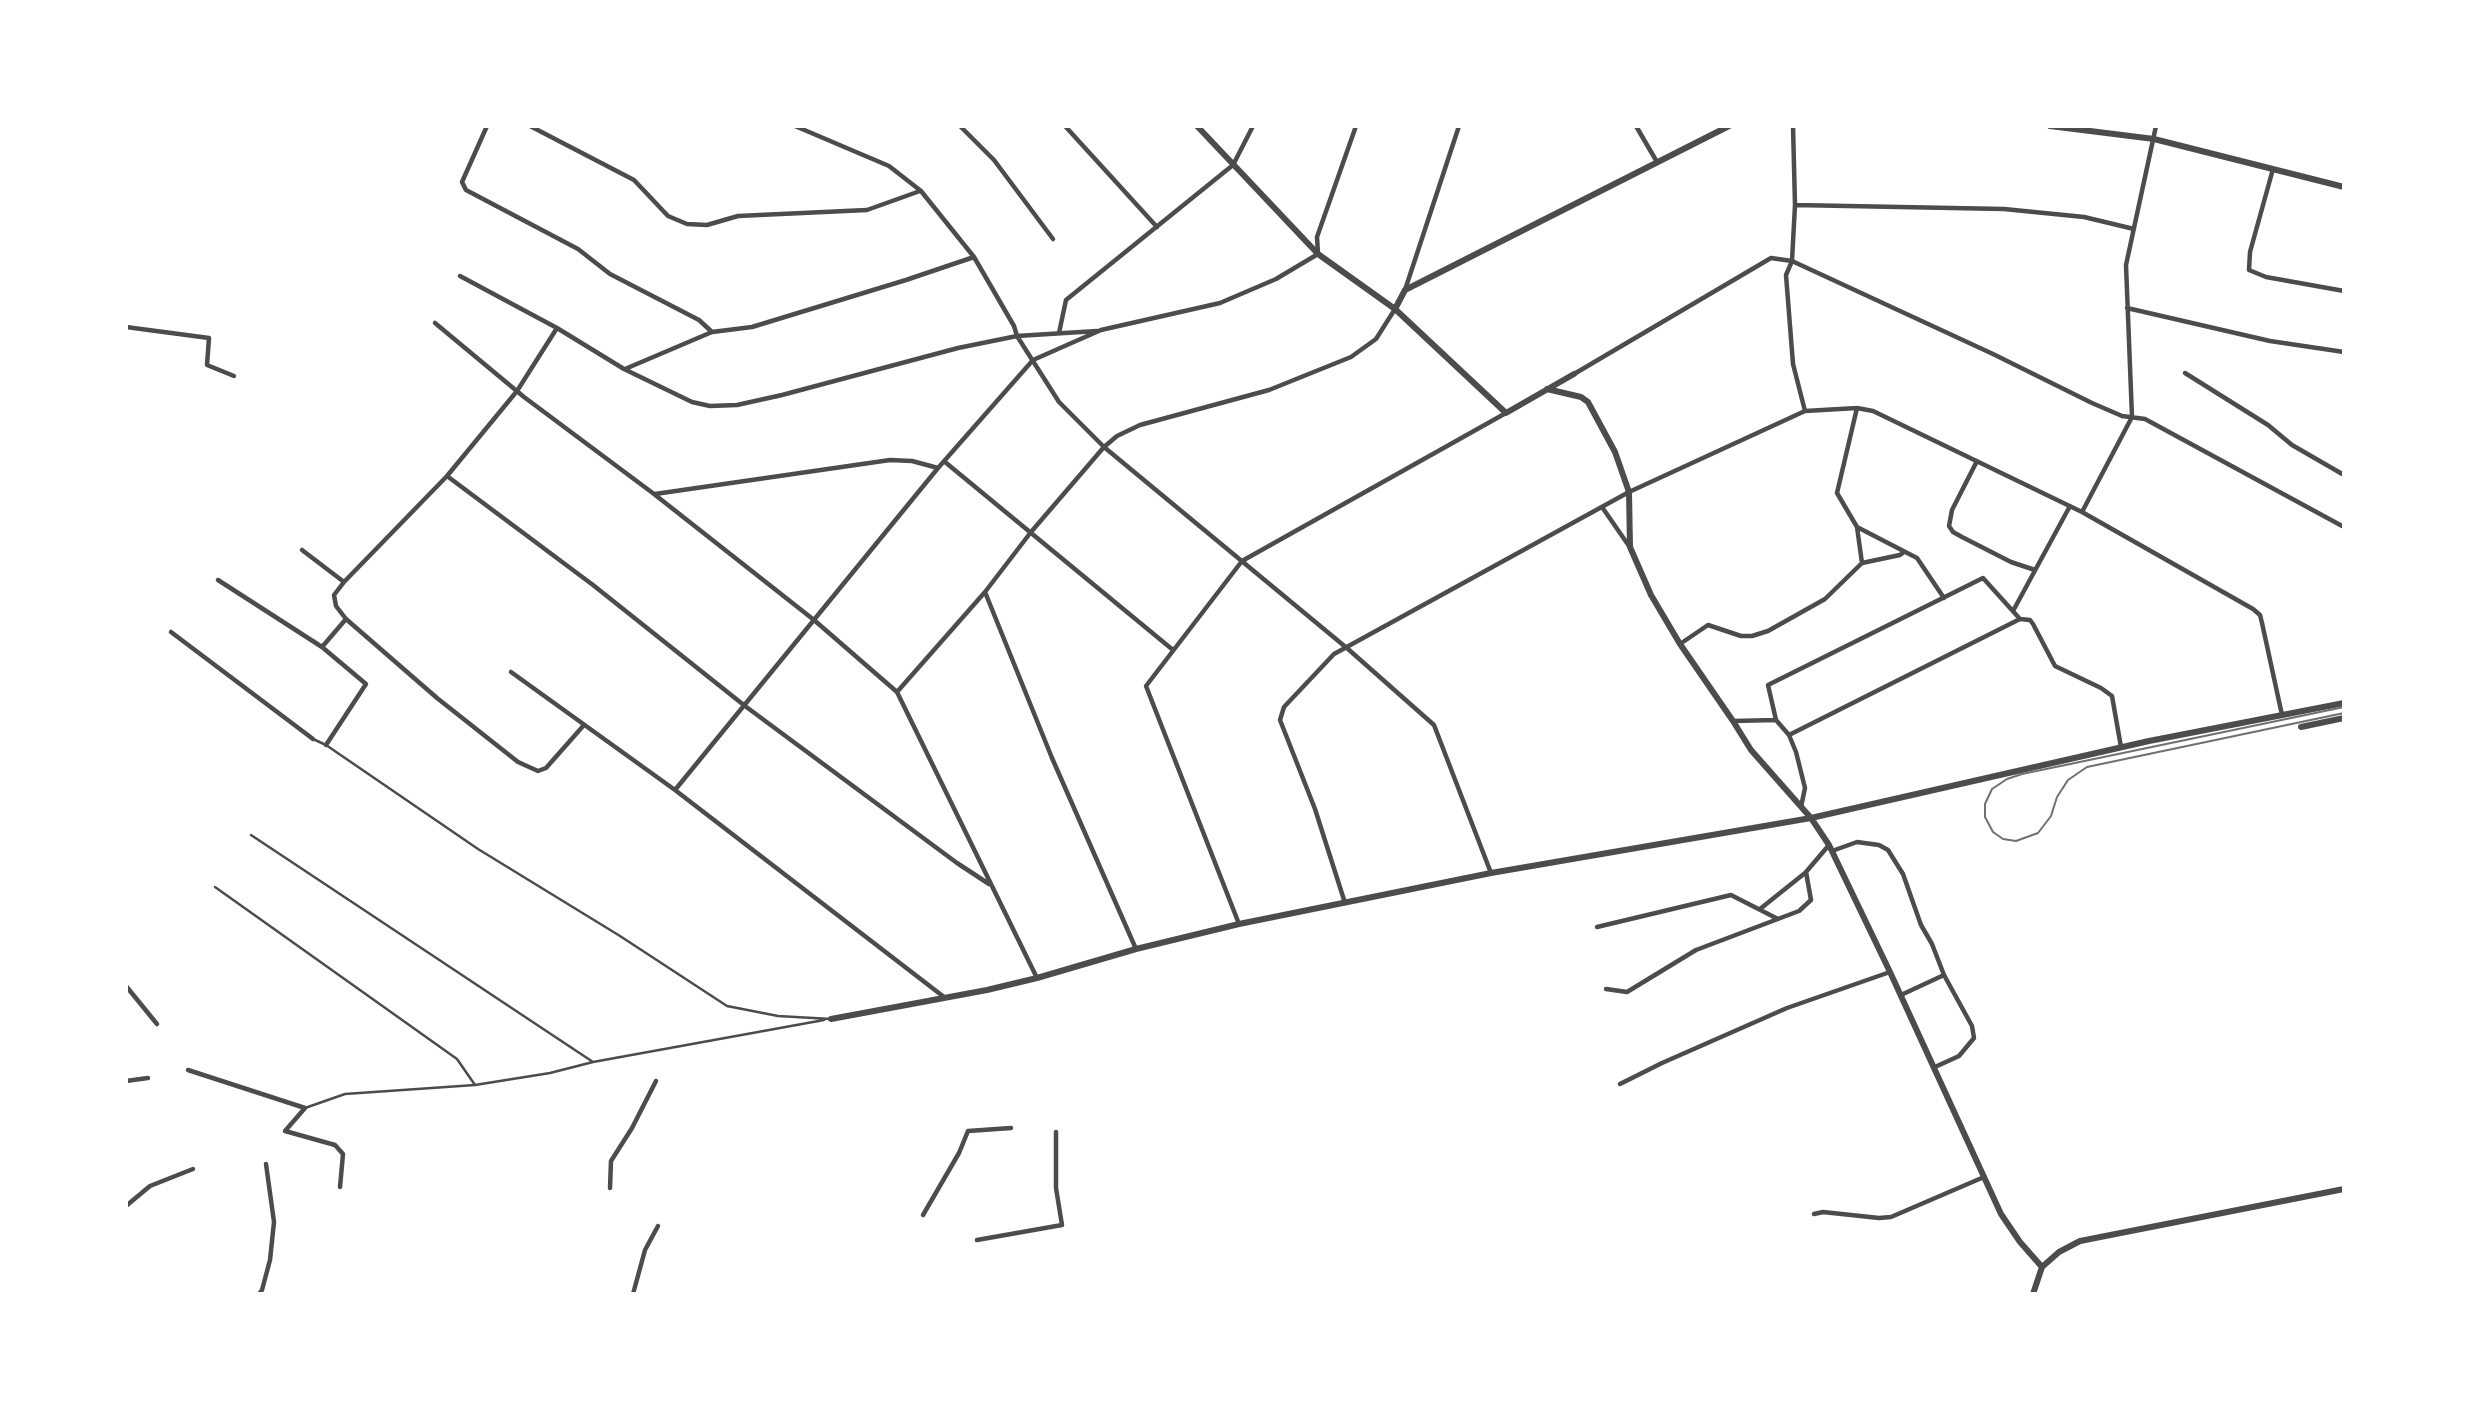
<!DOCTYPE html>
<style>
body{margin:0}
#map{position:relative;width:2470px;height:1420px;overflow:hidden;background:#fff;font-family:Ubuntu,sans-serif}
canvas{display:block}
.frame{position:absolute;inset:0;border:128px solid #fff;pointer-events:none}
</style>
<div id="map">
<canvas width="2470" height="1420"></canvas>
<div class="frame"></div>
</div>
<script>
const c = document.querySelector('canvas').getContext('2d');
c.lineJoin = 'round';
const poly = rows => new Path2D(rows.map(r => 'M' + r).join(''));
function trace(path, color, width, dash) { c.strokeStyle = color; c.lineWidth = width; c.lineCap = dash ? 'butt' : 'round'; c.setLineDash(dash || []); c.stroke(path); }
const service = poly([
 [313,739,326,745,478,849,620,936,727,1006,778,1016,831,1019],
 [251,835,593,1062],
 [215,887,457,1059,475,1085],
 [305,1108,345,1094,475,1085,550,1073,593,1062,824,1020]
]);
const minor = poly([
 [487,126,462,182,466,190,578,249,610,274,699,320,712,332,752,327,906,280,974,257],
 [530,126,634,180,668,216,687,224,707,225,738,216,867,210,920,191],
 [795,126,889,166,921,191,974,257,1014,326,1017,336,1059,402,1104,447,1348,649,1434,725,1491,873],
 [960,126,994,160,1053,239],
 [1065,126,1157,227],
 [1636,126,1657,162],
 [1793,126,1795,205,1792,261,1786,275,1793,364,1805,411],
 [2273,169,2250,252,2249,270,2266,277,2344,291],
 [1795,205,2004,209,2084,217,2134,229],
 [460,276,557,328,624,369,692,402,710,406,737,405,782,395,958,348,1017,336,1097,331],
 [1405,290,1459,126],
 [2127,308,2270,341,2344,352],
 [435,323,524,397,654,494,814,620,897,692,1037,978],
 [126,327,209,338,207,365,234,376],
 [557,328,517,391,447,476,344,582,334,595,336,606,346,619,437,698,518,762,538,771,546,768,584,725],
 [1059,333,1066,300,1233,165,1253,126],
 [625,369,712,332],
 [2185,373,2268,425,2292,445,2344,475],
 [1574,374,1771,258,1792,261,1993,354,2092,403,2122,416,2145,419,2344,527],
 [1857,408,1837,493,1857,527,1917,558,1944,598],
 [1977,461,1952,510,1949,526,1953,532,1962,537,2011,562,2035,570],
 [945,462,1173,650],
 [447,476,593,585,745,706,957,863,989,884],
 [655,494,890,460,912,461,938,468],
 [1602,507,1629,546],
 [2082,512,2132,417,2126,265,2156,126],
 [302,550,344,582],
 [1862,563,1900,555,1904,552],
 [218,580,322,647,366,684,326,745],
 [985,592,1052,758,1136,949],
 [2013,611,2070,506],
 [2020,619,2030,620,2033,624,2055,666,2101,688,2112,696,2121,747],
 [171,632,313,739],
 [1680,644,1708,625,1741,636,1752,636,1768,631,1825,599,1862,563,1857,527],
 [322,647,346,619],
 [511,672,675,790,944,997],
 [897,692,985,592,1031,532,1104,447,1117,436,1140,425,1269,390,1351,357,1376,339,1395,309],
 [1733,721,1776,720,1789,735,2020,619,1983,578,1768,685,1776,720],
 [1789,735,1796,752,1805,788,1801,807],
 [675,790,938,468,1033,360,1101,330,1220,303,1276,279,1318,254,1317,237,1356,126],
 [1832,851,1857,842,1879,845,1888,850,1903,874,1921,925,1932,944,1944,975,1972,1026,1974,1038,1959,1056,1935,1067],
 [1345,903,1315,809,1280,720,1284,707,1334,654,1629,492,1805,411,1857,408,1873,411,2082,512,2253,609,2260,615,2262,623,2282,715],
 [1760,909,1805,873],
 [1239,924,1146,686,1242,561,1506,413],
 [1597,927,1731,895,1778,919],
 [126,986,157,1024],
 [1606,989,1627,992,1696,950,1799,911,1811,900,1806,872,1829,845],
 [1901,995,1944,975],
 [188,1070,305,1108,285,1131,335,1145,343,1154,340,1187],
 [126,1081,148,1078],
 [1620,1084,1662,1063,1787,1008,1890,972],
 [610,1188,611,1161,632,1128,656,1081],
 [126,1206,150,1186,193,1169],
 [1814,1214,1823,1212,1879,1218,1891,1217,1984,1177],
 [923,1215,959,1153,968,1131,1011,1128],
 [977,1240,1062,1225,1056,1188,1056,1132],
 [259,1294,262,1290,270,1260,274,1222,266,1164],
 [633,1294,645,1250,658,1226]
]);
const tertiary = poly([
 [1197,126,1318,254,1395,309,1506,413,1574,374],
 [2050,126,2154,139,2344,187],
 [1395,309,1405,290,1729,126],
 [1547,389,1581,397,1588,402,1615,452,1629,492,1630,547,1651,595,1680,644,1733,721,1751,750,1811,818,1829,845,1890,972,2001,1214,2020,1242,2042,1267],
 [2301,727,2344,718],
 [831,1019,987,990,1037,978,1136,949,1239,924,1491,873,1811,818,2149,741,2344,703],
 [2033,1294,2042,1267,2059,1252,2080,1241,2344,1189]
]);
const tram = poly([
 [2344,707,2022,774,2007,779,1992,789,1985,804,1985,817,1993,832,2003,839,2016,841,2038,833,2051,816,2057,797,2068,780,2087,767,2344,713]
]);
trace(service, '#4c4c4c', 2.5);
trace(minor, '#4c4c4c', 4.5);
trace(tertiary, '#4c4c4c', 6);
trace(tram, '#707070', 2);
</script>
